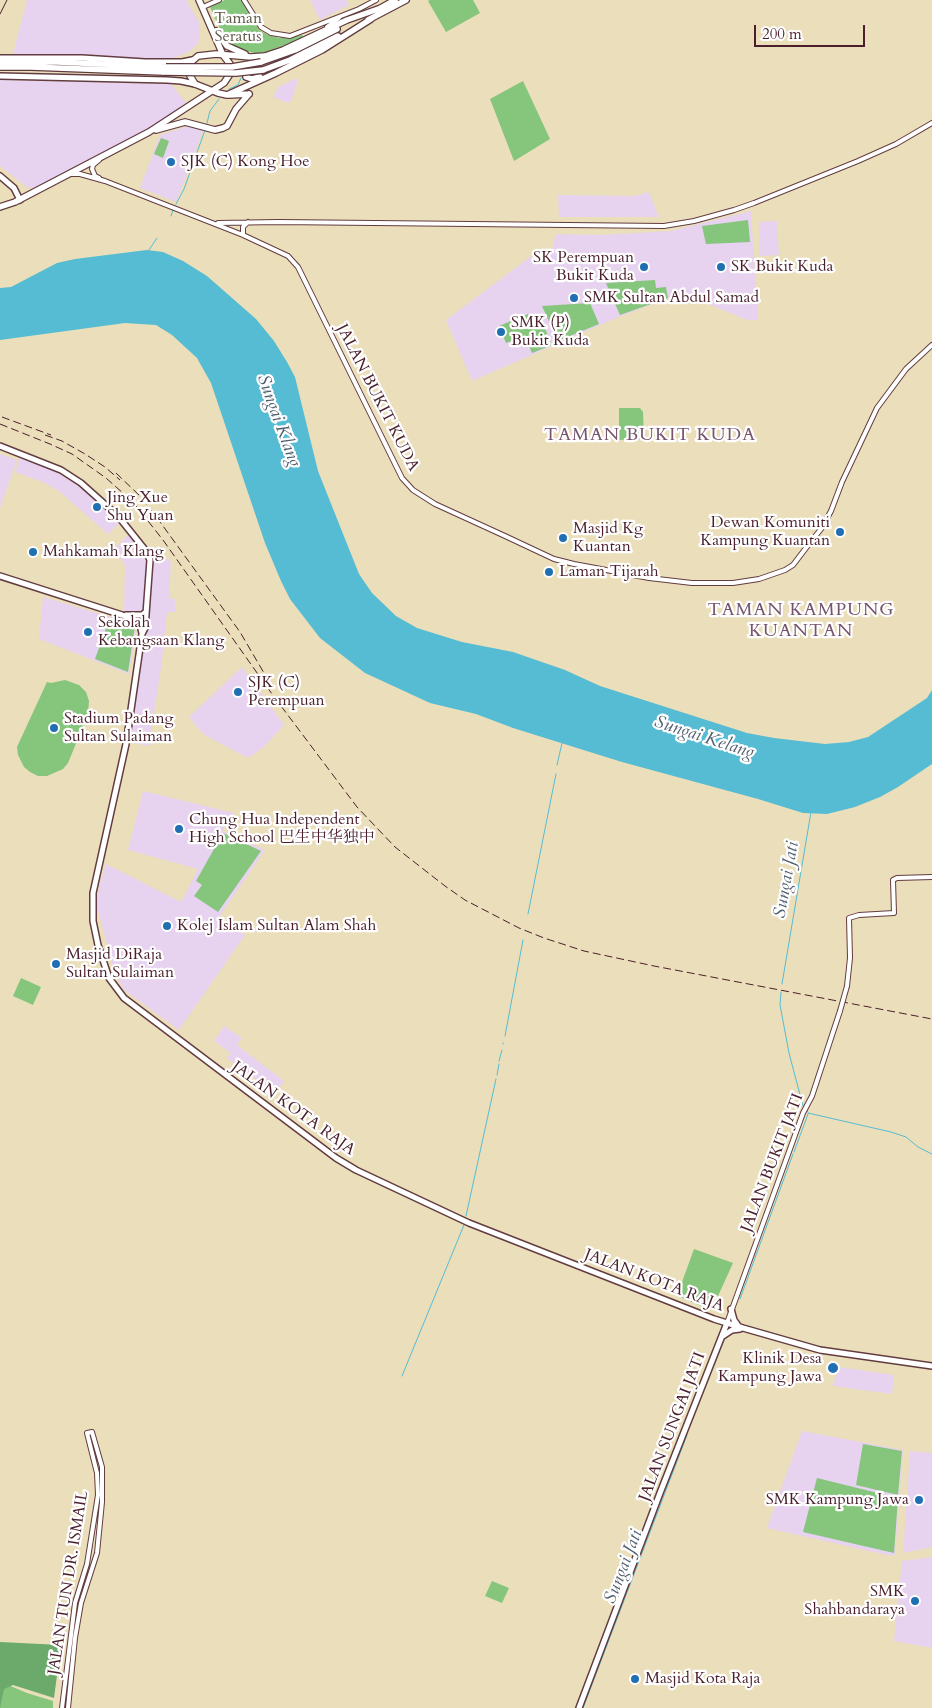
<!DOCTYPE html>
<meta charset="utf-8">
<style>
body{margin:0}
#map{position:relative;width:932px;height:1708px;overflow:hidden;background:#ebdeba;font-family:Cardo,serif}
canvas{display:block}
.scale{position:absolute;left:754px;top:25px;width:111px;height:22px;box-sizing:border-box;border:2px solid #4a1f2b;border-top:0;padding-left:6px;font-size:15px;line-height:18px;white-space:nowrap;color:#4a1f2b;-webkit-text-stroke:4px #fff;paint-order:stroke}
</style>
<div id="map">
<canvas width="932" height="1708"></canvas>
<div class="scale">200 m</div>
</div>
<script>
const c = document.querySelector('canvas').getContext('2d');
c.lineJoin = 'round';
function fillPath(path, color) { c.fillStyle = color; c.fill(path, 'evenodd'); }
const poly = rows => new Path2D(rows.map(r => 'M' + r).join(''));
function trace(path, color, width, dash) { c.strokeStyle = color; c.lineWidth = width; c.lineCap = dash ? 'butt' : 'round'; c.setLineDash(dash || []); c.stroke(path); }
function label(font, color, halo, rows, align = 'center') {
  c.font = font + ' Cardo,"Noto Serif SC",serif'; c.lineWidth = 4.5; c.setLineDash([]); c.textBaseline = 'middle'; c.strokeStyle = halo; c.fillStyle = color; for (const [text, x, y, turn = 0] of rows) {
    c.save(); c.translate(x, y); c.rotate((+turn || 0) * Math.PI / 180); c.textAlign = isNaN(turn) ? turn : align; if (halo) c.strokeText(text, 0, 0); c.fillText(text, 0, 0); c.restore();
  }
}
const built = poly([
 [27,0,186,0,199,22,200,32,198,44,187,53,172,58,143,59,107,56,13,54],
 [310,0,346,0,349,5,320,20],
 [297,78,297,84,291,101,288,103,273,97,278,87],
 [0,80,171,84,187,104,149,128,34,188,28,188,0,166],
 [188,126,203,131,176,202,140,188,160,135],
 [649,192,659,217,559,217,558,195,635,196],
 [751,211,758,320,747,320,682,293,621,316,472,381,446,320,530,257,551,254,556,234,600,235,671,231],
 [777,221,779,255,760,256,759,222],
 [0,454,17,460,0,508],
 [20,457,68,477,80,485,120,522,108,534,60,492,45,483,15,472],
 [129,534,144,552,147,560,144,611,141,614,124,614,125,565,114,549],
 [162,553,171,563,169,598,175,599,175,612,167,612,162,661,149,746,128,742,145,634,152,560],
 [43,597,137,625,129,674,39,639],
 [242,667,284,725,263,748,248,758,203,734,189,717],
 [143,791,234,813,222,831,265,850,219,917,245,935,179,1030,124,990,115,974,97,907,99,887,106,864,181,902,198,869,128,850],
 [224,1026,242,1038,237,1045,284,1081,275,1094,227,1058,231,1053,214,1041],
 [839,1367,894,1375,892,1394,833,1386],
 [802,1431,903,1450,895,1555,887,1555,767,1528],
 [910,1451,932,1453,932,1547,903,1553],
 [932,1557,932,1648,894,1641,902,1561]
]);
const green = poly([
 [225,0,242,0,259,30,268,35,279,38,302,35,304,38,260,54,241,50,224,38,210,7],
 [430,0,473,0,480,13,446,32,428,1],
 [523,81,550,139,514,161,490,99],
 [161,138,169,141,163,158,154,154],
 [748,220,750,242,706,244,702,226],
 [655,280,656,288,666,287,668,298,620,315,606,283],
 [590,303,599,324,558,341,542,306],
 [528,314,531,321,540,317,552,345,532,353,525,336,506,343,499,326],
 [619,408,640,408,643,412,644,439,619,440],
 [110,618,135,626,128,672,95,659],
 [65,680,79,685,86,692,89,701,88,714,68,763,63,769,47,776,38,776,30,772,24,767,18,755,17,747,47,682,51,683],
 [223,833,261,851,218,912,194,896,202,885,196,881],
 [21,978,41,987,33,1005,13,996],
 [694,1249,733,1263,718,1296,713,1294,706,1308,677,1296],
 [863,1444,902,1451,898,1495,856,1485],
 [817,1478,898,1498,894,1553,803,1532],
 [492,1581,509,1588,502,1603,485,1596],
 [1,1682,27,1693,53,1701,53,1708,0,1708]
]);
const forest = poly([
 [0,1642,61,1645,54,1698,13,1685,4,1689,0,1708]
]);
const water = poly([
 [147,250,163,252,183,261,207,276,256,319,274,341,287,362,295,377,318,471,359,574,372,593,396,616,417,628,462,642,513,652,565,670,600,686,747,733,774,738,825,744,849,742,868,737,927,698,932,690,932,764,898,787,880,797,855,807,827,814,803,813,758,799,622,762,513,728,476,714,430,703,365,673,320,638,290,599,281,581,265,543,211,383,197,358,172,335,156,325,125,323,0,340,0,288,11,287,57,263,75,259]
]);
const stream = poly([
 [229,89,238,85,241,78],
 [207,123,210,111,219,99],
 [176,204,184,189,205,130],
 [171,216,173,210],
 [149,250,157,238],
 [557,765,562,743],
 [528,914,556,774],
 [782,984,811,812],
 [781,992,780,1005,789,1053,803,1106,808,1112],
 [505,1036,523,940],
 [503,1044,503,1043],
 [499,1061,502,1050],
 [497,1075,499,1064],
 [808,1113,891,1132,906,1137,918,1147,932,1154],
 [794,1152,808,1114],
 [466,1216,496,1079],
 [740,1299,793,1154],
 [402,1376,464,1225],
 [691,1423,724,1340],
 [583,1708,687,1435]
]);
const minor = poly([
 [244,0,261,27,271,33,290,36,359,9,376,0],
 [203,7,219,0],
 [327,27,339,18],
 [99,160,93,165,92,169,95,176,99,178],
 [71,174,80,174,105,181,243,235,288,256,298,267,402,478,413,490,435,504,505,536,554,559,574,564,649,578,692,583,733,583,759,579,785,570,793,565,809,544,821,529,831,511,842,482,877,408,906,369,932,345],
 [218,223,278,222,664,226,694,221,734,210,754,203,858,161,896,144,932,123],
 [243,235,243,227,248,222],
 [847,986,850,958,849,918,859,915,894,913,893,880,897,878,932,877],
 [727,1323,803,1113,812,1096,840,1011],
 [62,1708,75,1603,87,1564,98,1495,97,1473,87,1433,92,1432,102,1467,102,1502,97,1553,81,1603,75,1638,68,1708]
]);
const major = poly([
 [0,58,82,58,145,62,182,62,192,60],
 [0,76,167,80,181,81,195,84],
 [0,176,14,188,20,200],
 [0,446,61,470,81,483,118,516,146,551,150,560,145,628,142,634,126,744,93,893,93,921,98,945,109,978,124,998,336,1158,356,1170,469,1223,714,1319,743,1328,820,1350,932,1366],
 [0,576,122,615,137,621,140,625,142,633],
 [126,615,142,615,146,612],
 [731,1309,734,1320,739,1327],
 [723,1336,732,1330,740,1329],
 [579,1708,660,1493,727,1323]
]);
const highway = poly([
 [379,9,395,0],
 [371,19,322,50,276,73,227,95,218,93,195,84,189,74,190,63,198,56,216,54,251,57,265,56,283,50,347,20,381,8],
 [368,20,406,0],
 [216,31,227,46,245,54],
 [0,62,57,62,166,67],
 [261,62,295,50,337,29],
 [250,63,245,69,246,77,252,79,260,77],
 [0,67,31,67,164,72],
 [263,70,290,60,338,36],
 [229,95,249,94],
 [156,130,185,122,215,130,223,128,227,126,236,109,249,94],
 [0,207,15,202,149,132,224,83,230,74,230,64,223,55,199,0]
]);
const tram = poly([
 [0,14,7,0]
]);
const rail = poly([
 [2,417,51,435],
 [0,424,50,444,72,454,106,478,133,502,163,540,272,694,357,807,395,847,445,886,465,900,519,928,544,938,584,951,654,966,932,1019],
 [45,435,62,441,85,454,105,467,120,480],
 [116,473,141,497,163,526,240,632,264,673]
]);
const minorBridge = poly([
 [840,1011,847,986]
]);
const highwayBridge = poly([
 [166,67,232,67,261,62],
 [164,72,236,73,263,70]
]);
const markers = [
 [171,162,5,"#1f6fb2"],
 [644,267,5,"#1f6fb2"],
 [721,267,5,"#1f6fb2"],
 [574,298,5,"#1f6fb2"],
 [501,332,5,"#1f6fb2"],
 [97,507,5,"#1f6fb2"],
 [840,532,5,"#1f6fb2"],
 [563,538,5,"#1f6fb2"],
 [33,552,5,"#1f6fb2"],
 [549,572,5,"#1f6fb2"],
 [88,632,5,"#1f6fb2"],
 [238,692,5,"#1f6fb2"],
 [54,728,5,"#1f6fb2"],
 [179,829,5,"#1f6fb2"],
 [167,926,5,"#1f6fb2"],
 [56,964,5,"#1f6fb2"],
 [833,1368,6,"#1f6fb2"],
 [919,1500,5,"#1f6fb2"],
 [915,1601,5,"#1f6fb2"],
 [635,1679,5,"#1f6fb2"]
];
const parkNames = [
 ["Taman",238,19],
 ["Seratus",238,37]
];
const poiNames = [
 ["SJK (C) Kong Hoe",181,162],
 ["SK Perempuan",634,258,"right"],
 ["Bukit Kuda",634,276,"right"],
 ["SK Bukit Kuda",731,267],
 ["SMK Sultan Abdul Samad",584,298],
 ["SMK (P)",511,323],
 ["Bukit Kuda",511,341],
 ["Jing Xue",107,498],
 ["Shu Yuan",107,516],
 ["Dewan Komuniti",830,523,"right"],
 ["Kampung Kuantan",830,541,"right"],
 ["Masjid Kg",573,529],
 ["Kuantan",573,547],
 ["Mahkamah Klang",43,552],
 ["Laman Tijarah",559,572],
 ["Sekolah",98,623],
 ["Kebangsaan Klang",98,641],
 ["SJK (C)",248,683],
 ["Perempuan",248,701],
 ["Stadium Padang",64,719],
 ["Sultan Sulaiman",64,737],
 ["Chung Hua Independent",189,820],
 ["High School 巴生中华独中",189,838],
 ["Kolej Islam Sultan Alam Shah",177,926],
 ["Masjid DiRaja",66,955],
 ["Sultan Sulaiman",66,973],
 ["Klinik Desa",822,1359,"right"],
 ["Kampung Jawa",822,1377,"right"],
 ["SMK Kampung Jawa",909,1500,"right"],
 ["SMK",905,1592,"right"],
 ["Shahbandaraya",905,1610,"right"],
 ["Masjid Kota Raja",645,1679]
];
const streetNames = [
 ["JALAN BUKIT KUDA",377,398,63],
 ["JALAN KOTA RAJA",293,1109,36],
 ["JALAN BUKIT JATI",773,1163,-69],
 ["JALAN KOTA RAJA",654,1281,21],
 ["JALAN SUNGAI JATI",673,1427,-69],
 ["JALAN TUN DR. ISMAIL",69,1583,-81]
];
const waterNames = [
 ["Sungai Klang",278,421,70],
 ["Sungai Kelang",704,738,18],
 ["Sungai Jati",787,880,-80],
 ["Sungai Jati",624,1567,-69]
];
const neighbourhoodNames = [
 ["TAMAN BUKIT KUDA",650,436],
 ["TAMAN KAMPUNG",801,611],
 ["KUANTAN",801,632]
];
fillPath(built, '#e7d2ef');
fillPath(green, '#85c57c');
fillPath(forest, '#6caa6c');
fillPath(water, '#55bcd3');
trace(stream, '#55bcd3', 1);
trace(minor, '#623c40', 6);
trace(major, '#623c40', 8);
trace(highway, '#623c40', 8);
trace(minor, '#fff', 4);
trace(major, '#fff', 5);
trace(highway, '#fff', 5.5);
trace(tram, '#4a1f2b', 1);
trace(rail, '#4a1f2b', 1, [8, 4]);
trace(minorBridge, '#623c40', 6, []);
trace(highwayBridge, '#623c40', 8, []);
trace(minorBridge, '#fff', 4);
trace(highwayBridge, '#fff', 5.5);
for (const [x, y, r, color] of markers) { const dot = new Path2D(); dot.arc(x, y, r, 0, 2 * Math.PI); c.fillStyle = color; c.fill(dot); trace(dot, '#fff', 2); }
label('16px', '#5f5947', '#fff', parkNames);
label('16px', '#4a1f2b', '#fff', poiNames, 'left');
label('16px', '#4a1f2b', '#fff', streetNames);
label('italic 18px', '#4e5e6e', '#fff', waterNames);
c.letterSpacing = '1px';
label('18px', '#76546e', '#fff', neighbourhoodNames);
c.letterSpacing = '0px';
</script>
